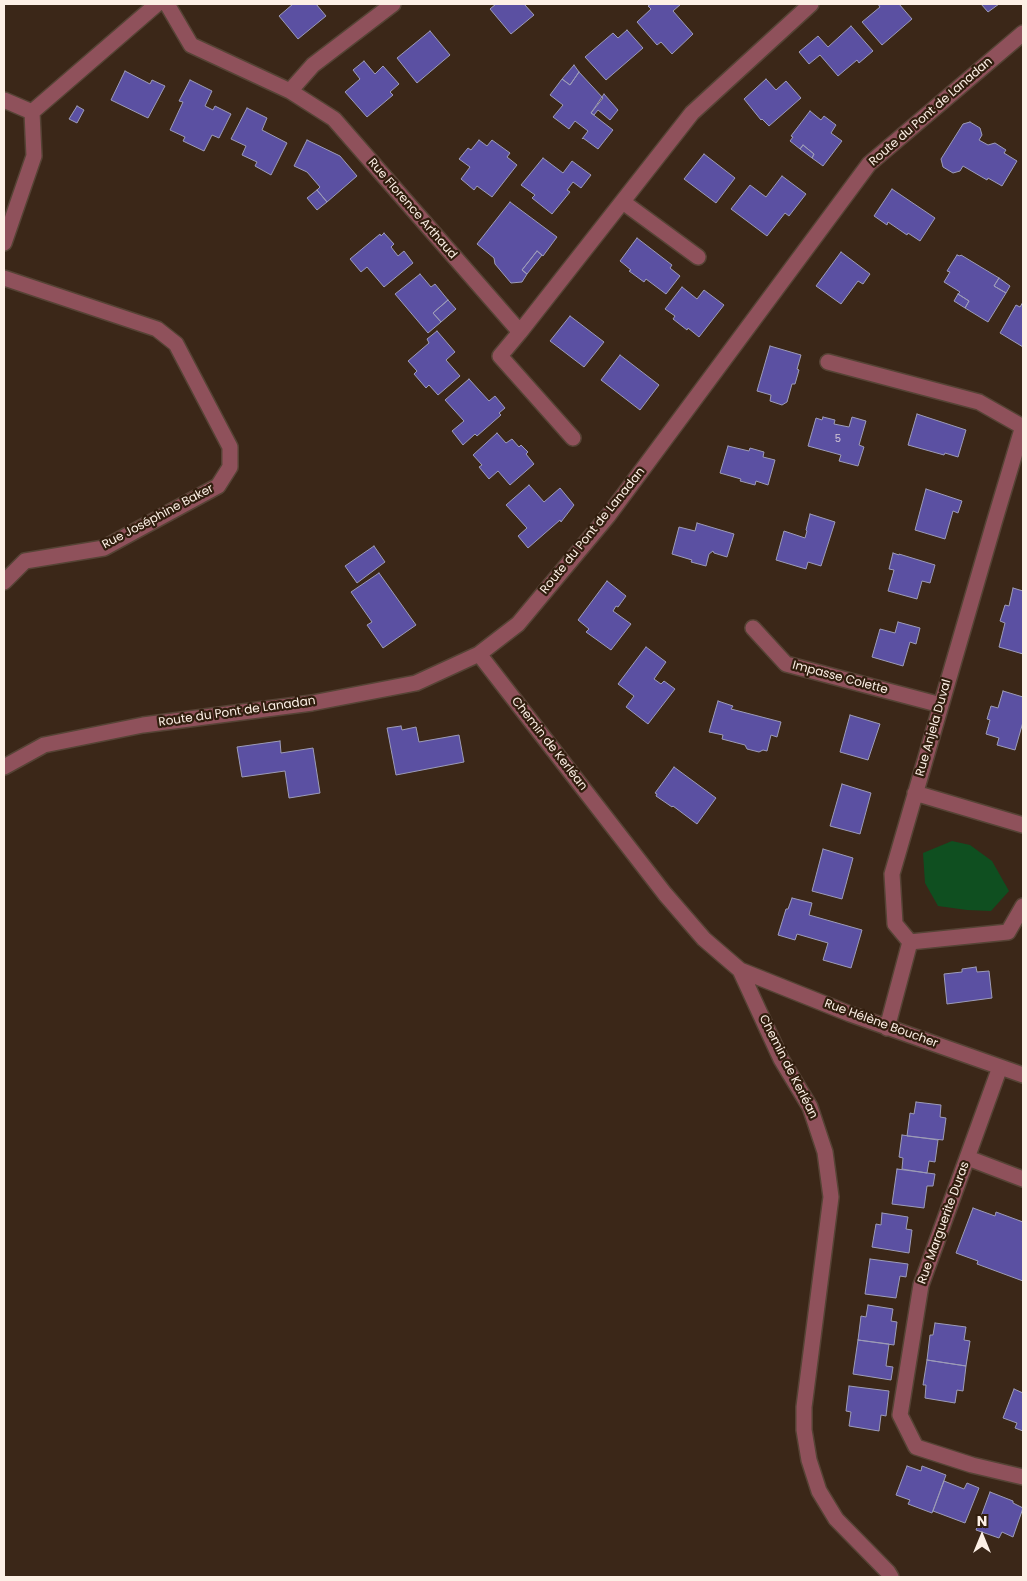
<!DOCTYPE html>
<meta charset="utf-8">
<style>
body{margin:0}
#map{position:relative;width:1027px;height:1581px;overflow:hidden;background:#3b2718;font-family:Poppins,sans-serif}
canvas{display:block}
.frame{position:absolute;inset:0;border:5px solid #fdf0e6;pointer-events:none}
.north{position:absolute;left:957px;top:1511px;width:50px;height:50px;-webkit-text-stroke:4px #311e0e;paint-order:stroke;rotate:0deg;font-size:14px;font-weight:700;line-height:20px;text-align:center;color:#fdf0e6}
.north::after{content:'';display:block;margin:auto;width:18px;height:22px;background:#fdf0e6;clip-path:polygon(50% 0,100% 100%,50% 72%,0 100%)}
</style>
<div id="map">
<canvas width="1027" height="1581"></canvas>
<div class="frame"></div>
<div class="north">N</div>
</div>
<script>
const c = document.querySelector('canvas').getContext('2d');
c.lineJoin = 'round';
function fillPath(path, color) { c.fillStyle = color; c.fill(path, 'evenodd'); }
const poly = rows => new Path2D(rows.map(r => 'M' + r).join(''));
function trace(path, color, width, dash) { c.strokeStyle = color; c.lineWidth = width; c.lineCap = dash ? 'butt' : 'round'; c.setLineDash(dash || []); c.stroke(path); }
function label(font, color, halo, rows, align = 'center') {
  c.font = font + ' Poppins,sans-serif'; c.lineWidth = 4.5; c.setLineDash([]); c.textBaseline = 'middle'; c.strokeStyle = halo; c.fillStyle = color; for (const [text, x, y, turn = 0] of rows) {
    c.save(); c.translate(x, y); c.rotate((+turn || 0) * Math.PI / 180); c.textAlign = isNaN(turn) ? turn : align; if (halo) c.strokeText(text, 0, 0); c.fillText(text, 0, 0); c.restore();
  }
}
const green = poly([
 [952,841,970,845,992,861,1009,891,991,911,967,910,938,906,925,883,923,853]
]);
const building = poly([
 [293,4,316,4,326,16,298,39,279,16,293,4],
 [496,4,524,4,534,15,511,34,490,9,496,4],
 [651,4,681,4,673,11,693,34,672,54,661,42,657,45,637,22,651,9,648,6,651,4],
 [878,4,899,4,912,19,882,45,862,22,880,7,878,4],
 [981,4,999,4,988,12,981,4],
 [851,26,873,51,859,63,857,60,838,76,820,55,809,64,799,52,818,36,828,47,851,26],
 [627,30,643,48,606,80,585,57,613,33,618,38,627,30],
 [430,31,450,55,417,83,397,58,430,31],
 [364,61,375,74,383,66,399,84,390,92,393,95,367,117,345,92,360,79,353,70,364,61],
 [574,65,579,72,570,85,562,79,574,65],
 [125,71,150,84,152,80,165,86,148,118,111,100,125,71],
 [579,72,603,98,591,113,613,130,598,149,583,138,582,139,588,131,575,121,569,129,553,117,563,105,550,95,562,79,570,85,579,72],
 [766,79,776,90,786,81,801,98,769,126,762,119,761,120,744,99,766,79],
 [190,80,212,91,205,106,213,110,215,106,231,114,219,138,212,135,204,151,183,141,185,137,170,130,183,102,179,101,190,80],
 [604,94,618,110,610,120,598,110,594,115,591,113,604,94],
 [77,106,84,110,77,123,69,119,77,106],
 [247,108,267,118,262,130,287,143,271,175,255,166,257,162,242,155,246,146,231,139,247,108],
 [810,111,821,120,824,116,836,125,831,133,842,141,823,166,812,158,814,154,803,145,800,149,790,141,793,137,791,136,810,111],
 [970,122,980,128,982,135,979,140,988,145,995,143,1006,150,1004,153,1017,161,1002,186,988,178,987,180,963,166,960,171,953,173,943,167,941,159,963,124,970,122],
 [307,140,340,156,357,176,327,202,317,190,320,187,307,172,294,166,307,140],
 [479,140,487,146,492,140,510,153,507,157,517,165,492,197,477,186,474,190,461,179,470,167,459,159,468,148,471,150,479,140],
 [803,145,814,154,812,158,800,149,803,145],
 [704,154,735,178,716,203,684,179,704,154],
 [543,158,563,173,572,161,591,175,581,188,573,182,567,190,570,192,552,214,532,198,535,195,521,185,543,158],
 [782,176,806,194,789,216,785,213,767,236,731,209,750,185,766,197,782,176],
 [892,189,935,218,920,241,908,233,907,235,888,222,887,225,874,216,892,189],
 [317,190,327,202,317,210,307,198,317,190],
 [510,202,557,237,543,256,537,251,522,270,527,274,522,282,511,283,495,264,494,258,477,244,510,202],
 [384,233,394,244,391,247,398,256,404,251,413,263,384,287,367,267,361,272,350,259,380,234,381,236,384,233],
 [637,238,672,265,670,268,680,276,666,294,646,279,644,282,629,271,631,270,620,261,637,238],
 [537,251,542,255,527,274,522,270,537,251],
 [841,252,870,274,863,284,858,281,841,304,816,286,841,252],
 [957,255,960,256,961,255,999,278,994,286,1006,293,988,322,965,308,969,301,958,294,960,292,944,282,950,272,947,271,957,255],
 [420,274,431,287,435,284,448,300,433,313,441,322,428,333,395,294,420,274],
 [999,278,1010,286,1006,293,994,286,999,278],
 [682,287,697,299,704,290,724,305,699,337,688,328,687,330,673,319,675,316,665,309,682,287],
 [958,294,969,301,965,308,954,301,958,294],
 [448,300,456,309,441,322,433,313,448,300],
 [1023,302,1023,347,1000,333,1016,305,1020,307,1023,302],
 [570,316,604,342,584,367,550,341,570,316],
 [437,331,455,352,446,360,460,376,438,395,429,385,426,388,414,374,417,371,408,361,429,343,427,339,437,331],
 [770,346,801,355,797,369,799,370,795,384,792,384,787,402,782,405,770,401,771,395,757,391,770,346],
 [620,355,659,385,640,410,601,380,620,355],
 [469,379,489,401,495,396,505,408,499,413,501,415,477,436,475,434,463,445,452,431,464,421,445,400,469,379],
 [917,414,966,430,958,457,945,453,944,455,908,445,917,414],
 [823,417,835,420,834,424,849,427,852,417,866,421,859,445,864,447,858,466,839,461,841,455,808,446,816,418,822,420,823,417],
 [497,433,506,443,512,439,519,447,521,445,528,452,526,454,534,464,510,485,498,471,489,479,479,467,482,465,473,455,497,433],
 [728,446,749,451,750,448,764,452,763,457,775,460,768,485,756,481,755,485,740,481,741,479,720,473,728,446],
 [529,485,544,502,560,488,574,505,561,522,560,520,528,548,518,536,527,528,506,505,529,485],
 [926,489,962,501,958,513,953,511,945,539,915,530,926,489],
 [810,514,835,522,821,566,808,562,806,569,776,560,784,531,805,538,807,531,806,530,810,514],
 [697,523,734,534,727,557,714,553,713,551,709,554,706,566,691,562,692,560,672,554,679,527,695,531,697,523],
 [374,546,385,562,357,583,345,566,374,546],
 [893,553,899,555,899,554,935,565,930,583,922,581,917,599,888,591,894,570,889,569,893,553],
 [379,573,416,625,383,648,367,625,372,622,351,592,379,573],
 [607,581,626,596,618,607,616,606,613,611,631,624,611,650,586,632,589,629,578,620,607,581],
 [1013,588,1023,591,1023,654,999,647,1005,623,1000,621,1005,605,1009,606,1013,588],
 [898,622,920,628,916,644,910,642,903,666,872,657,880,629,895,633,898,622],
 [646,647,666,662,654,679,661,684,664,681,675,689,648,724,626,707,634,696,618,684,646,647],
 [1003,691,1023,697,1023,722,1015,750,997,745,999,738,986,734,990,720,987,719,991,706,998,708,1003,691],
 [718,701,733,706,731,709,781,722,777,737,771,735,767,751,763,750,759,752,747,749,745,745,722,739,723,735,709,732,718,701],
 [850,715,880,724,868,760,840,752,850,715],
 [401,726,402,730,416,727,419,742,459,735,464,762,396,775,387,728,401,726],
 [280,741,281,753,313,748,320,793,289,798,285,771,242,777,237,747,280,741],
 [674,767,716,798,697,824,673,806,672,807,656,796,657,794,655,793,674,767],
 [842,784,871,793,860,834,830,826,842,784],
 [823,849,853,858,842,899,812,891,823,849],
 [792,898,812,903,809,915,862,930,851,968,823,960,828,943,797,934,795,940,778,935,786,909,788,909,792,898],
 [976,967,977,972,989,971,992,998,947,1004,944,974,962,972,962,969,976,967],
 [916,1102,941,1105,940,1117,946,1118,943,1140,907,1136,910,1113,914,1114,916,1102],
 [902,1135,938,1140,935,1162,929,1161,927,1173,902,1169,903,1158,899,1157,902,1135],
 [897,1169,935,1174,933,1186,927,1186,924,1208,892,1204,897,1169],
 [973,1208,995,1216,996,1212,1023,1222,1023,1281,977,1264,978,1261,956,1253,973,1208],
 [882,1213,908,1217,906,1229,912,1230,909,1253,872,1247,876,1224,881,1225,882,1213],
 [870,1259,908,1264,906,1277,900,1276,896,1298,865,1294,870,1259],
 [868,1305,893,1309,891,1321,897,1322,894,1345,858,1340,861,1316,866,1317,868,1305],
 [935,1323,966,1327,964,1340,970,1341,966,1366,927,1360,930,1335,933,1335,935,1323],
 [858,1340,889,1344,886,1366,893,1367,891,1380,853,1374,858,1340],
 [927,1360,966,1366,963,1391,957,1390,955,1403,925,1398,926,1385,923,1385,927,1360],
 [849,1386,889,1391,886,1416,881,1415,879,1431,849,1426,851,1412,846,1411,849,1386],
 [1014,1389,1023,1393,1023,1431,1015,1428,1017,1423,1003,1418,1014,1389],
 [907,1466,921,1471,922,1466,946,1475,932,1513,908,1504,910,1500,896,1495,907,1466],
 [944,1481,964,1489,967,1483,979,1488,965,1523,933,1511,944,1481],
 [990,1492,1013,1501,1013,1503,1023,1508,1013,1537,1002,1532,999,1538,976,1530,990,1492]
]);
const street = poly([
 [167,4,191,45,290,91,334,119,520,332,692,113,811,4],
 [290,91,313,65,393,4],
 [4,100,32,112,157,4],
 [623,202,698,257],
 [4,243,34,156,32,112],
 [4,278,157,329,176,344,230,447,230,467,218,486,104,548,25,561,4,582],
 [520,332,500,356,573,438],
 [828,362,979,402,1023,427],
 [753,628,786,664,941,705],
 [479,654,665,894,704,939,740,970,781,1059,810,1107,825,1152,831,1197,804,1407,804,1430,809,1460,819,1491,836,1519,888,1572,891,1577],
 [4,767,44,745,143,725,312,703,416,683,479,654,518,624,608,516,869,164,1023,33],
 [915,793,1023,825],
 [910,942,895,924,892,874,994,523,1023,426],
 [910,942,1008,932,1023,906],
 [740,970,850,1014,1023,1075],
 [887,1028,910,942],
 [1000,1067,921,1285,900,1415,916,1447,972,1465,1023,1477],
 [968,1158,1023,1179]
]);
const numberNames = [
 ["5",838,439]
];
const streetNames = [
 ["Route du Pont de Lanadan",931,112,-41],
 ["Rue Florence Arthaud",412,209,49],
 ["Rue Joséphine Baker",158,517,-28],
 ["Route du Pont de Lanadan",593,531,-51],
 ["Impasse Colette",840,678,15],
 ["Route du Pont de Lanadan",237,712,-8],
 ["Rue Anjela Duval",934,728,-74],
 ["Chemin de Kerléan",549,744,52],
 ["Rue Hélène Boucher",881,1024,20],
 ["Chemin de Kerléan",788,1067,63],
 ["Rue Marguerite Duras",944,1223,-70]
];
fillPath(green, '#0f4f20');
fillPath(building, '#5b50a2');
trace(building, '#9d9cb8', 1);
trace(street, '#564335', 18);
trace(street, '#8f515b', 15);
label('10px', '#d4c8d5', null, numberNames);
label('12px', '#fdf0e6', '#311e0e', streetNames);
</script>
